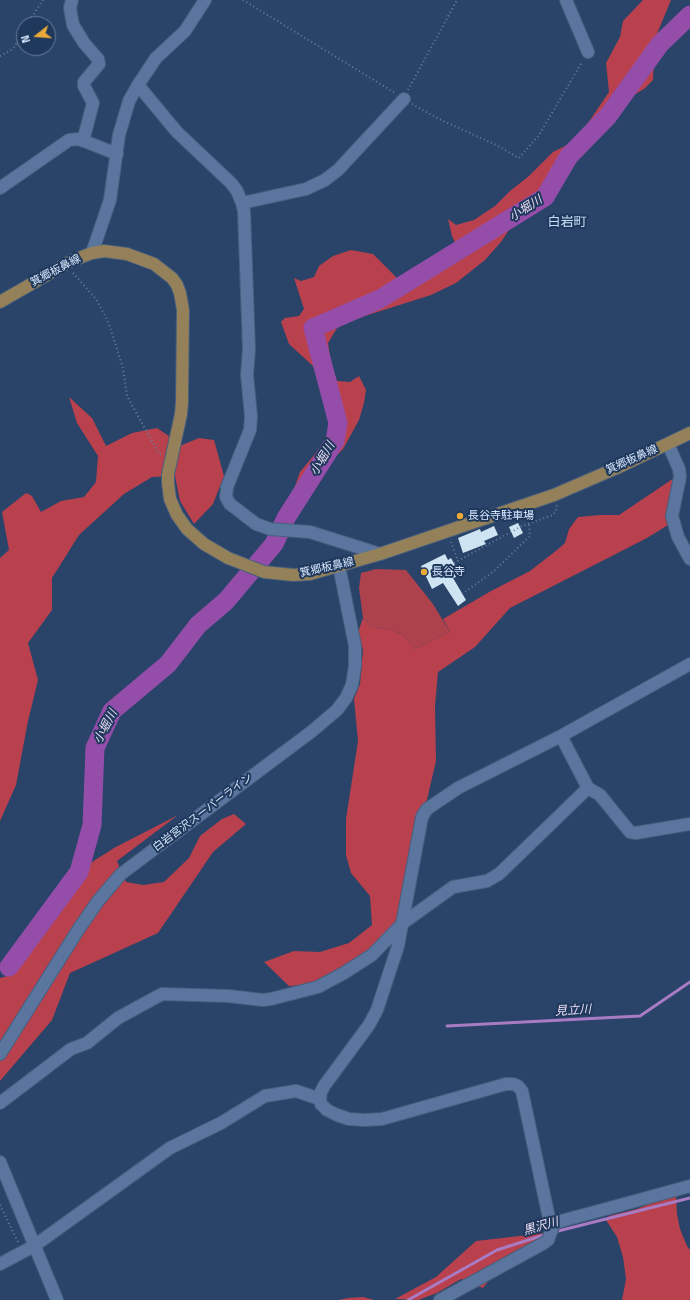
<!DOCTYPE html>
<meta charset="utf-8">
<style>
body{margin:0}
#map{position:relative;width:690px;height:1300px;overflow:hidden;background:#294369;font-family:"Titillium Web",sans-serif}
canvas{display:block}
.north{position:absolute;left:16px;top:16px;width:40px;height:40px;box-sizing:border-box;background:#1f395d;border:1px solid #687e9d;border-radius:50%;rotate:253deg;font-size:11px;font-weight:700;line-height:16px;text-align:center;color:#d5e5fc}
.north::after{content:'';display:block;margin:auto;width:14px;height:18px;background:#eaaa38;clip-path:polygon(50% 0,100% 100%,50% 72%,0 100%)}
</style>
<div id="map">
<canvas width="690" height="1300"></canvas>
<div class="north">N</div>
</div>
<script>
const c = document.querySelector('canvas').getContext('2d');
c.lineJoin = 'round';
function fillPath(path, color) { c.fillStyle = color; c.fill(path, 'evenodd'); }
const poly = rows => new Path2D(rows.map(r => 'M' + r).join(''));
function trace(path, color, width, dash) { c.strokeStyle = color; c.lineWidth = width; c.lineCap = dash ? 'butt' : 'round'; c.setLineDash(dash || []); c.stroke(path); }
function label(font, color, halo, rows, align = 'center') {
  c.font = font + ' "Titillium Web","Noto Sans JP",sans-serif'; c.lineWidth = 4; c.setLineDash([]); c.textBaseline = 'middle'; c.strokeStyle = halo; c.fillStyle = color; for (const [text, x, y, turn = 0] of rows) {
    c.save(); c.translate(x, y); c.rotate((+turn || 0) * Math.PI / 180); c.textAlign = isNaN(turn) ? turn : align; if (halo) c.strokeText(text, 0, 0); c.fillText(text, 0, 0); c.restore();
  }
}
const green = poly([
 [376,569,406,570,433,604,450,632,415,649,401,634,390,630,371,626,363,618,359,588,361,573]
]);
const forest = poly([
 [643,0,671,0,652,46,654,60,653,80,644,89,627,99,611,116,581,149,563,178,520,213,501,242,485,260,456,283,431,295,352,320,337,328,328,343,331,364,337,381,350,382,359,376,366,390,364,403,359,420,343,449,333,459,304,506,299,511,293,511,290,501,300,472,325,442,332,424,319,376,313,366,289,344,281,322,285,318,299,316,304,309,294,278,301,281,314,277,319,266,333,256,351,250,373,254,397,278,459,251,452,236,448,219,456,225,474,220,495,206,510,191,529,176,553,152,575,141,582,132,609,92,606,63,620,37,623,21],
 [69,397,92,418,106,446,132,433,157,428,182,445,199,438,214,440,224,476,213,504,194,524,180,501,175,476,152,477,124,494,79,535,52,578,52,610,28,643,38,680,28,721,16,785,0,821,0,558,9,550,2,512,26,493,32,496,41,512,61,501,84,497,96,482,98,456,77,423],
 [674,478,667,517,668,525,647,538,510,608,475,647,438,672,435,706,436,761,399,920,371,949,316,984,289,986,264,962,294,951,320,952,349,943,372,925,370,896,351,873,346,855,346,819,358,741,354,699,360,684,363,650,358,632,363,618,371,626,390,630,401,634,415,649,450,632,443,619,491,591,530,571,557,550,565,543,569,529,578,517,601,515,619,515],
 [234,814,246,824,213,852,158,933,70,973,52,1020,0,1081,0,978,11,975,92,862,114,848,178,815,117,861,126,882,143,885,164,882,189,858,200,836,222,819],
 [676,1196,677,1214,680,1229,687,1246,690,1250,690,1300,622,1300,626,1279,623,1257,617,1237,606,1220,609,1216,637,1209,666,1197],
 [555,1232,497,1270,483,1288,461,1279,437,1293,418,1300,395,1299,436,1277,476,1241],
 [363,1297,374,1300,339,1300,348,1298]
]);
const stream = poly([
 [447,1026,640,1016,690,982],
 [554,1232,690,1198],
 [408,1300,497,1250,547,1234]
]);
const river = poly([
 [9,967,79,872,92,825,95,748,112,711,168,664,198,625,226,601,274,544,286,518,335,441,338,423,313,328,380,299,545,197,569,156,608,116,660,44,690,15]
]);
const building = poly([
 [518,523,523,533,514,538,509,527],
 [494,526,498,535,484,541,486,544,463,553,458,538,480,529,481,532],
 [445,554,448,560,451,558,457,569,453,571,456,577,453,578,466,600,458,606,443,583,432,589,421,566]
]);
const path = poly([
 [243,0,395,93],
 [27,24,43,0],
 [0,56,10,51,15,46,24,30],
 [408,90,457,0],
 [412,104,439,119,496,145,519,158,539,135,582,62],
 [73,273,96,299,108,321,123,368,127,396,158,452,162,455],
 [451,542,458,561],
 [454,563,522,526,553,515,556,511,557,505],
 [462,594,494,571,530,536,529,524],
 [0,1205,18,1242]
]);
const minor = poly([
 [72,0,70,8,73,25,84,43,98,59,99,64,84,82,84,86,93,103,83,141],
 [566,0,588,52],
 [138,85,162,114,177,132,231,183,237,191,242,203,244,211,249,349,247,375,251,416,250,430,227,487,226,497,230,504,256,524,270,529,310,532,380,554],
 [0,188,69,140,79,139,117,154],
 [242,203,306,189,325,180,338,170,404,99],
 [92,253,110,200,119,135,129,101,138,85,156,58,185,31,205,0],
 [668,444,679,469,680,477,672,516,678,537,690,559],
 [561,736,588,788,600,795,630,832,636,833,690,824],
 [0,1054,78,930,98,901,121,874,311,732,337,710,346,698,352,685,355,666,355,646,339,566],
 [0,1103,71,1049,87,1043,118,1018,162,994,228,996,263,1000,271,999,318,987,344,973,372,955,403,923,453,887,487,881,499,874,588,788],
 [0,1162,57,1300],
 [554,1224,549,1218,522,1091,518,1086,513,1084,506,1084,382,1119,364,1120,349,1119,337,1115,327,1110,321,1104,320,1099,321,1092,324,1086,369,1025,377,1010,398,946,422,817,427,809,458,788,561,736,690,664],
 [0,1264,34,1246,170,1148,221,1123,265,1096,296,1091,320,1099],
 [440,1300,544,1243,548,1240,554,1224,561,1221,617,1206,690,1186]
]);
const major = poly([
 [0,302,71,261,92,253,104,251,127,254,154,264,172,278,177,285,180,293,183,310,182,402,181,414,168,474,168,483,170,499,177,515,187,529,204,544,228,558,264,572,293,575,310,574,380,554,554,495,619,467,690,433]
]);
const markers = [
 [460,516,4,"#eaaa38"],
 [424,572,4,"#eaaa38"]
];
const streetNames = [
 ["箕郷板鼻線",56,271,-28],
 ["箕郷板鼻線",632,460,-24],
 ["箕郷板鼻線",327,568,-13],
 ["白岩宮沢スーパーライン",203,813,-37]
];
const poiNames = [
 ["長谷寺駐車場",468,516],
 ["長谷寺",432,572]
];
const waterNames = [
 ["小堀川",526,209,-33],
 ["小堀川",323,459,-59],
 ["小堀川",106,727,-62],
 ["見立川",573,1011,-3],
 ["黒沢川",541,1227,-16]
];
const quarterNames = [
 ["白岩町",567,223]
];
fillPath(green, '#ae424c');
fillPath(forest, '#b9414e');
trace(stream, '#a87bc3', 3);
trace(river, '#944eaa', 19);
fillPath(building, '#cfe4f3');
trace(minor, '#475e7d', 14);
trace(major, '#475e7d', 14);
trace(path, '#687e9f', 2, [1, 3]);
trace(minor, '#5a769f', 12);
trace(major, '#948059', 12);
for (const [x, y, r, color] of markers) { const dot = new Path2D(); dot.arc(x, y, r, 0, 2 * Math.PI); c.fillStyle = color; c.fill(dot); trace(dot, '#1f395d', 1.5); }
label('11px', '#d5e5fc', '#1f395d', streetNames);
label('11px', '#d5e5fc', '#1f395d', poiNames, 'left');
label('italic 12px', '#eddcf3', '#1f395d', waterNames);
label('13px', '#cbdef9', '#1f395d', quarterNames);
</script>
